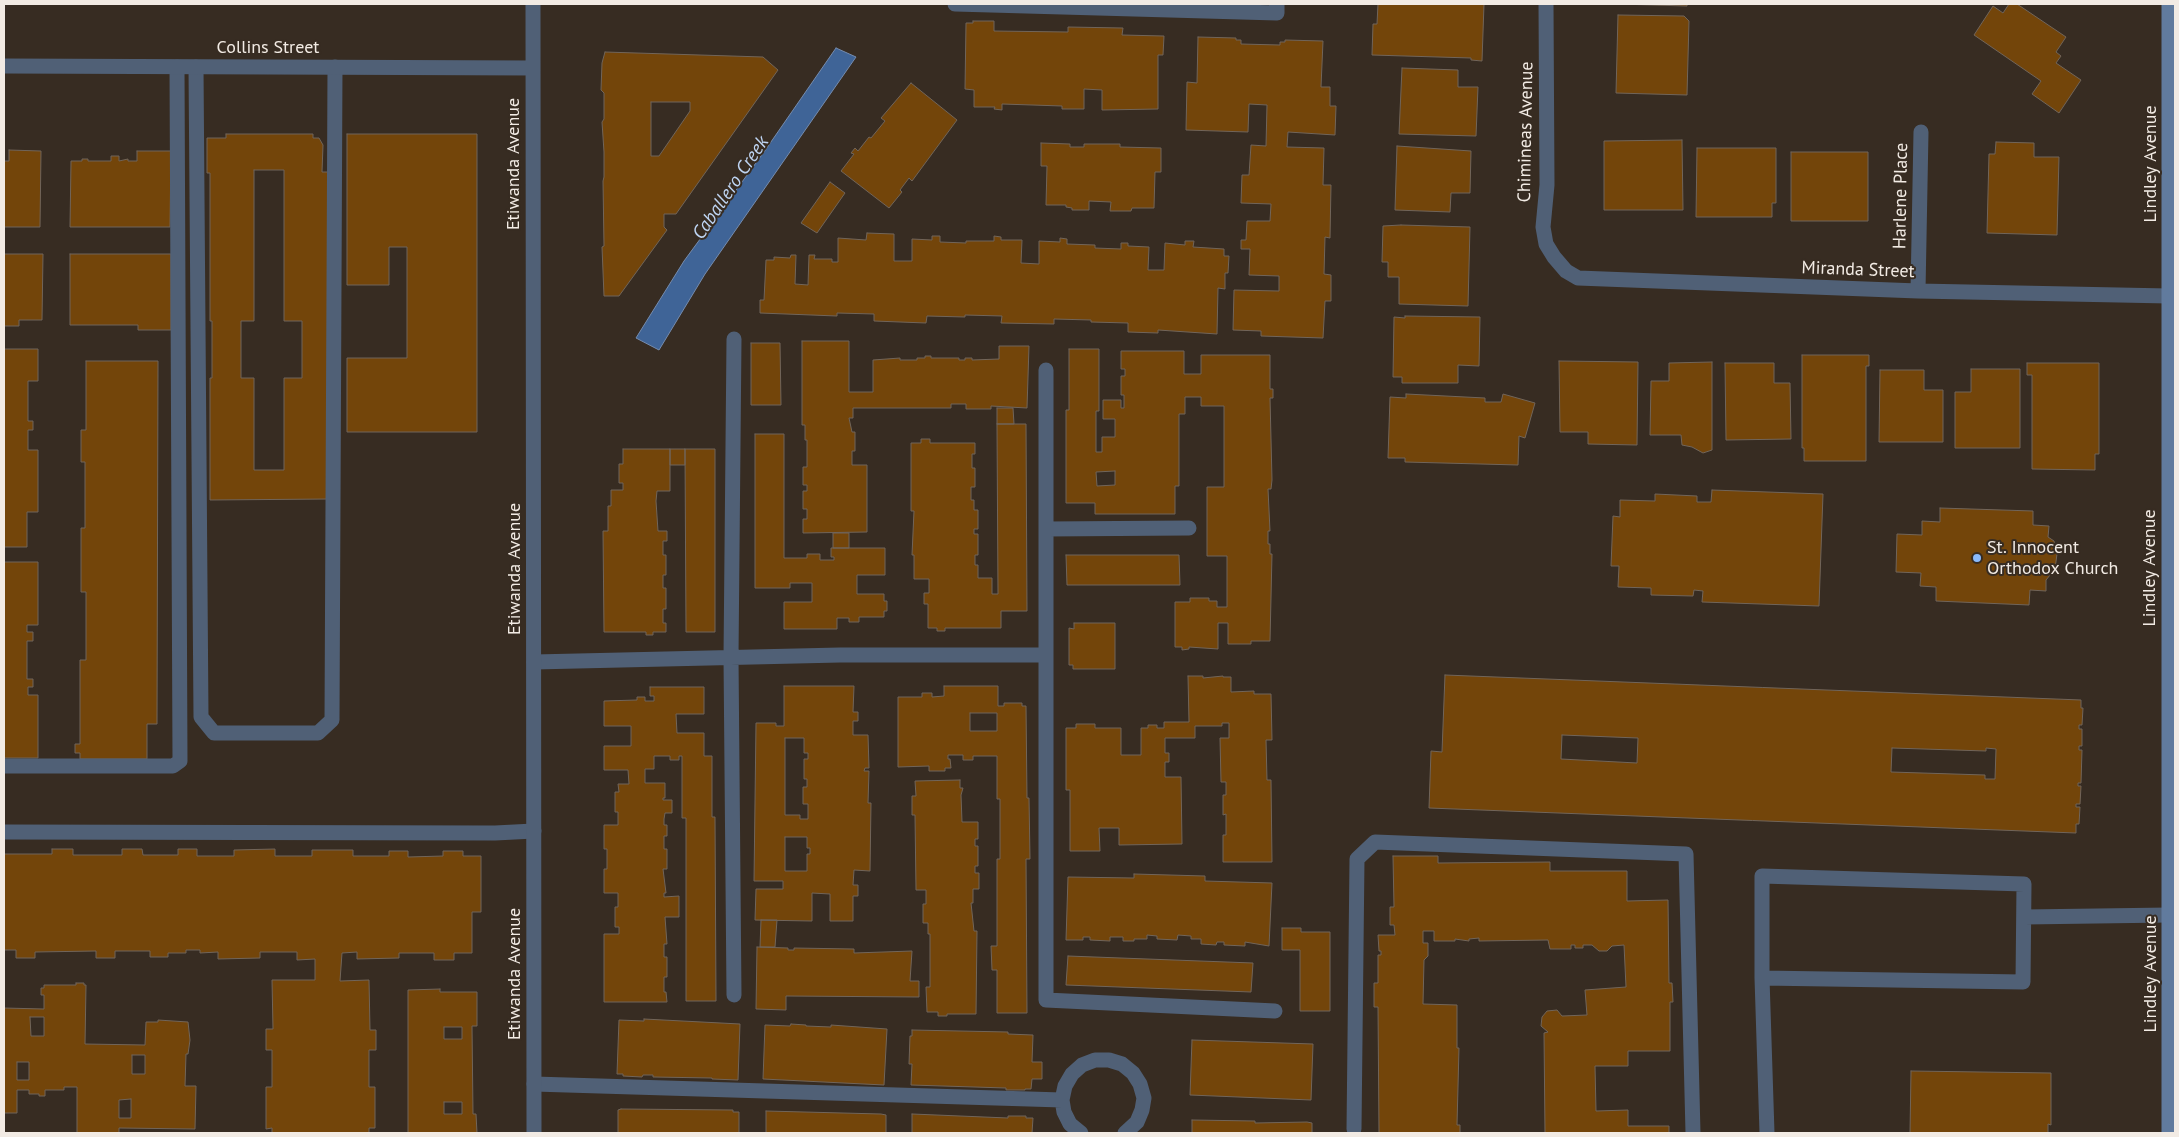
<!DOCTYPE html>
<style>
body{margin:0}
#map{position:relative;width:2179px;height:1137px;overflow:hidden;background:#372c22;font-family:"PT Sans",sans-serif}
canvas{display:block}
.frame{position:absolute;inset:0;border:5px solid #f2ebe4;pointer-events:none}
</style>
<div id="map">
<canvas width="2179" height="1137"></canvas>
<div class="frame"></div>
</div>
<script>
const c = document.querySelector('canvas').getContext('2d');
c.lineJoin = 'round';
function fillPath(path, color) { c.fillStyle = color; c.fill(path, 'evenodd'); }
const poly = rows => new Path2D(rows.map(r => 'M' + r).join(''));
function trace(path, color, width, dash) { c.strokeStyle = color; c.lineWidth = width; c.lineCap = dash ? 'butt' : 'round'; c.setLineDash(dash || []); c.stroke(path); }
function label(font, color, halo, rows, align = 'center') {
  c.font = font + ' "PT Sans",sans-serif'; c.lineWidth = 4; c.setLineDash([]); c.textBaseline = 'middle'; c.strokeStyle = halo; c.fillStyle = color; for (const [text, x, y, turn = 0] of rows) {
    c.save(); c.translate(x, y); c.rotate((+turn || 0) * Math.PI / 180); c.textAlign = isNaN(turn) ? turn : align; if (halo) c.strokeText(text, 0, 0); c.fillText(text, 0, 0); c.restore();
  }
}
const water = poly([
 [836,48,856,57,705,274,659,350,636,338,684,261,764,152,836,48]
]);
const building = poly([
 [1378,4,1484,4,1482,61,1471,60,1471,58,1372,55,1373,24,1377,24,1378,4],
 [1618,4,1687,4,1687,6,1618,4],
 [2009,4,2017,4,2066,37,2056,52,2061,56,2056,63,2081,80,2059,113,2032,94,2041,81,1974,35,1993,6,2003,13,2009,4],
 [1618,15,1684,16,1689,21,1687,95,1616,93,1618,15],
 [973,21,994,21,994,31,1068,32,1068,27,1123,28,1122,35,1164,36,1163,55,1158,55,1158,109,1102,110,1102,90,1084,89,1084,109,1062,109,1062,106,1002,104,1002,110,994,109,995,107,974,107,974,90,965,89,966,23,973,23,973,21],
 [1198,37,1236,38,1236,40,1241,40,1241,44,1280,45,1280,42,1285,42,1285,40,1323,41,1321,87,1330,87,1330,106,1336,106,1335,135,1288,132,1287,147,1324,148,1323,185,1331,185,1330,238,1325,237,1324,274,1331,275,1331,301,1325,301,1323,338,1261,336,1261,331,1233,330,1234,290,1279,291,1279,276,1249,275,1250,249,1241,249,1241,240,1246,240,1247,221,1270,221,1271,204,1241,203,1242,175,1249,175,1251,145,1266,146,1267,105,1249,104,1248,132,1186,130,1187,82,1197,83,1198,37],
 [605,52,763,57,778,70,676,214,664,214,664,227,667,230,619,296,604,296,602,247,604,246,603,181,604,177,604,152,602,122,604,119,604,93,601,90,602,63,605,52],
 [651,102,690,102,690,111,659,156,651,156,651,102],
 [1402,68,1458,70,1458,87,1478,87,1476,136,1399,134,1402,68],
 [911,83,957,120,912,181,909,178,900,190,902,192,889,208,841,171,854,154,851,153,855,148,858,151,869,137,871,138,885,121,881,118,911,83],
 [226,134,313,134,313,138,319,138,323,145,322,172,330,172,329,499,210,500,210,378,212,378,212,321,210,321,210,173,207,173,207,138,226,138,226,134],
 [254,170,284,170,284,321,302,321,302,378,284,378,284,470,254,470,254,378,241,378,241,321,254,321,254,170],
 [347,134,477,134,477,432,347,432,347,358,407,358,407,247,389,247,389,285,347,285,347,134],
 [1682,140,1683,210,1604,210,1604,141,1682,140],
 [1996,142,2034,143,2034,157,2059,157,2057,235,1987,233,1989,154,1995,154,1996,142],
 [1041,143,1070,144,1070,147,1084,147,1084,144,1120,144,1120,147,1161,148,1161,172,1155,172,1154,208,1132,208,1131,211,1110,211,1111,202,1089,201,1089,210,1072,210,1072,208,1066,207,1066,205,1046,205,1047,166,1041,166,1041,143],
 [1397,146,1471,151,1470,193,1451,193,1450,212,1395,210,1397,146],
 [1697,148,1776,148,1776,203,1772,203,1772,217,1696,217,1697,148],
 [9,150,41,151,40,227,4,227,4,161,9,161,9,150],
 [137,151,171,151,170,227,70,227,71,161,82,161,82,159,88,159,88,161,111,161,111,156,119,156,119,161,128,159,128,161,137,161,137,151],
 [1791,152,1868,152,1868,221,1791,221,1791,152],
 [830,182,845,193,817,233,801,223,830,182],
 [1401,225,1470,227,1468,306,1399,304,1399,277,1388,277,1388,262,1382,262,1383,226,1401,225],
 [867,233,894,234,894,261,912,261,912,239,932,240,932,236,940,236,940,242,966,243,966,241,994,241,994,236,1001,237,1001,240,1022,240,1021,263,1039,264,1039,241,1060,242,1060,238,1067,239,1067,244,1095,245,1095,248,1121,249,1121,243,1128,243,1128,246,1149,247,1148,270,1164,270,1165,243,1185,245,1185,241,1194,241,1193,247,1224,249,1224,256,1229,256,1228,273,1225,273,1225,289,1218,288,1217,334,1158,330,1158,333,1128,332,1128,323,1091,322,1091,320,1054,319,1054,324,1001,323,1002,316,965,315,965,317,927,316,926,323,874,321,874,314,837,313,837,316,760,313,760,300,764,300,766,260,774,260,774,257,790,258,791,255,796,255,795,284,808,285,809,255,815,255,814,259,832,259,832,262,838,262,838,238,866,240,867,233],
 [4,254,43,254,42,320,19,320,19,326,4,326,4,254],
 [70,254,171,254,171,330,138,330,138,325,70,325,70,254],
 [1405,316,1480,317,1479,366,1458,365,1458,383,1402,383,1402,377,1393,377,1394,317,1405,318,1405,316],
 [802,341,849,341,849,392,873,392,873,360,900,358,900,360,917,360,917,358,925,358,925,356,931,356,931,358,959,358,959,360,965,360,965,358,972,358,972,360,999,359,999,346,1029,346,1027,408,991,406,991,409,966,409,966,404,951,404,951,408,853,408,853,418,849,418,852,432,855,432,855,451,852,451,852,465,867,465,867,532,803,533,803,519,807,519,807,509,803,509,803,491,807,491,807,485,803,485,803,467,807,467,807,440,805,440,805,425,802,425,802,341],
 [751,343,780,343,781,405,751,405,751,343],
 [4,349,38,349,38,381,28,381,28,421,33,421,33,430,28,430,28,450,38,450,38,512,27,512,27,547,4,547,4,349],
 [1069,349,1099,349,1099,411,1096,411,1096,452,1102,452,1102,437,1115,437,1115,419,1103,419,1103,400,1121,400,1121,408,1124,408,1124,395,1121,395,1121,376,1125,376,1125,369,1121,369,1121,351,1184,351,1184,374,1201,374,1201,355,1270,355,1270,389,1273,389,1273,398,1270,398,1272,480,1271,489,1268,489,1270,531,1268,531,1268,544,1270,544,1270,554,1272,554,1270,641,1251,641,1251,644,1228,644,1228,623,1218,623,1218,649,1189,647,1189,649,1182,650,1182,647,1175,647,1175,602,1190,602,1190,598,1209,598,1209,601,1217,601,1217,607,1227,607,1227,556,1207,556,1207,487,1224,487,1224,406,1201,406,1201,397,1185,397,1185,414,1179,414,1179,486,1175,486,1175,514,1095,514,1095,503,1066,503,1066,410,1069,410,1069,349],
 [1115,471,1115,485,1097,486,1096,472,1115,471],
 [1802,355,1869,355,1869,366,1866,366,1866,461,1804,461,1804,448,1802,448,1802,355],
 [86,361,158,361,157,724,147,724,147,759,80,759,80,753,75,753,75,744,80,744,80,660,86,660,86,592,81,592,81,528,85,528,85,462,81,462,81,430,86,430,86,361],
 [1559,361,1638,362,1637,445,1588,444,1588,432,1560,432,1559,361],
 [1712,362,1712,450,1703,453,1692,447,1682,445,1681,435,1650,435,1651,381,1669,381,1669,363,1712,362],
 [1725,363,1774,363,1774,383,1790,383,1791,439,1726,440,1725,363],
 [2027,363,2099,363,2099,454,2095,454,2095,470,2032,469,2032,375,2027,375,2027,363],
 [1971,369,2020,369,2020,448,1955,448,1955,392,1971,392,1971,369],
 [1880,370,1924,370,1924,390,1943,390,1943,442,1879,442,1880,370],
 [1406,394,1485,398,1485,402,1501,402,1503,394,1535,403,1525,438,1519,436,1518,465,1405,462,1405,458,1388,458,1390,397,1406,398,1406,394],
 [997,408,1013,408,1014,424,997,424,997,408],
 [997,424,1026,424,1027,611,1001,611,1001,628,945,628,945,631,937,631,937,628,928,628,928,604,924,604,924,593,929,593,929,579,914,579,914,555,912,555,914,511,911,511,911,443,921,443,921,439,930,439,930,443,975,443,975,454,972,454,972,468,975,468,975,487,971,487,971,500,974,500,974,510,978,510,978,529,974,529,974,534,978,534,978,555,975,555,975,565,978,565,978,578,992,578,992,594,998,594,997,424],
 [755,434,784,434,784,558,807,558,807,554,820,554,820,560,834,560,834,557,831,557,831,548,885,548,885,575,857,575,857,594,884,594,884,601,887,601,887,611,884,611,884,617,859,617,859,622,849,622,849,618,837,618,837,629,784,629,784,602,812,602,812,583,790,583,790,588,755,588,755,434],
 [623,449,670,449,670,491,657,491,656,501,658,531,667,531,667,541,663,541,663,555,666,555,666,575,663,575,663,588,666,588,666,609,663,609,663,623,666,623,666,632,653,632,653,635,646,635,646,632,604,632,603,531,608,531,608,506,611,506,611,490,623,490,623,483,619,483,619,464,623,464,623,449],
 [670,449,685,449,685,465,670,465,670,449],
 [685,449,715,449,715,632,686,632,685,449],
 [1712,490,1823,494,1819,606,1702,602,1703,591,1694,590,1693,596,1651,595,1651,588,1618,587,1619,566,1611,566,1613,516,1620,517,1620,500,1655,501,1655,494,1697,496,1697,502,1711,502,1712,490],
 [1940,508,2033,511,2033,525,2049,526,2048,537,2054,541,2057,554,2055,569,2046,580,2046,591,2030,590,2029,605,1936,601,1936,587,1920,586,1921,573,1896,572,1897,534,1922,535,1922,521,1940,522,1940,508],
 [833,533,849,533,849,548,833,548,833,533],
 [1066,555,1179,555,1180,585,1067,585,1066,555],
 [4,562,38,562,38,625,27,625,27,632,33,632,33,641,27,641,27,679,33,679,33,687,28,687,28,695,38,695,38,758,4,758,4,562],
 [1074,623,1115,623,1115,669,1073,669,1073,665,1069,665,1069,628,1074,629,1074,623],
 [1445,675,2081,700,2081,708,2083,708,2082,725,2079,725,2079,729,2082,729,2082,746,2079,746,2079,750,2082,750,2081,783,2078,783,2078,786,2081,786,2080,804,2076,804,2076,807,2080,807,2079,824,2076,824,2076,833,1429,808,1431,751,1442,752,1445,675],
 [1562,735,1638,738,1637,763,1561,759,1562,735],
 [1892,748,1986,751,1986,748,1996,749,1995,779,1985,779,1985,775,1891,772,1892,748],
 [1188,676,1203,676,1203,678,1223,676,1223,677,1231,677,1231,692,1254,691,1254,694,1271,694,1272,740,1266,740,1267,780,1271,780,1272,862,1223,862,1223,835,1226,835,1226,814,1223,815,1223,795,1226,795,1226,782,1221,782,1220,738,1229,738,1229,723,1222,723,1222,726,1195,726,1195,738,1165,738,1165,753,1169,753,1169,762,1165,762,1165,777,1181,777,1182,844,1119,845,1119,828,1099,828,1100,851,1070,851,1070,790,1066,790,1066,728,1076,728,1076,724,1095,724,1095,728,1121,728,1121,755,1141,755,1141,728,1148,728,1148,725,1157,725,1157,728,1164,728,1164,722,1189,722,1188,676],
 [784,686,854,686,853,712,858,712,858,721,853,721,853,735,868,735,869,768,865,768,864,771,869,771,868,803,871,803,870,871,854,870,853,885,858,885,858,896,853,896,853,921,830,921,830,894,812,893,812,921,755,920,756,889,783,889,783,881,754,881,756,723,776,723,776,726,784,726,784,686],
 [785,738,804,738,804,753,808,753,808,759,804,759,804,779,807,779,807,787,803,787,803,804,808,804,808,819,800,819,800,815,785,815,785,738],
 [785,837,807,837,807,848,810,848,810,854,807,854,807,871,785,871,785,837],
 [944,686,998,686,998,706,1004,706,1004,703,1022,703,1022,706,1026,706,1027,798,1029,798,1030,859,1026,859,1027,1013,997,1013,997,970,992,970,991,946,997,946,997,859,1000,859,1000,799,997,799,997,756,973,756,973,760,963,760,963,755,948,755,948,759,950,759,951,768,945,768,945,771,929,771,929,766,898,767,898,697,922,697,922,693,932,693,932,697,944,696,944,686],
 [970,713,997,713,997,731,970,731,970,713],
 [650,687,704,687,704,714,676,714,677,733,704,733,704,756,712,756,712,817,715,817,716,1001,686,1001,686,818,682,818,682,756,679,756,679,760,670,760,670,756,654,756,654,769,645,769,645,783,665,783,665,798,663,798,663,800,672,800,672,813,665,813,664,819,664,825,667,825,667,836,664,836,664,849,667,849,667,869,663,869,666,893,664,893,664,897,679,896,679,917,665,917,667,944,664,944,664,957,667,957,667,977,664,977,664,992,666,992,667,1002,604,1002,604,934,619,934,619,927,615,927,615,907,618,907,618,893,604,893,604,869,607,869,607,849,604,849,604,825,618,825,618,812,615,812,615,792,619,792,618,784,629,784,628,770,604,770,604,746,631,746,631,726,604,726,604,701,637,700,637,697,645,697,645,701,654,701,654,696,650,696,650,687],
 [960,780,960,788,963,788,961,795,962,822,978,822,978,839,975,839,975,846,978,846,978,866,975,866,975,873,979,873,979,889,973,889,973,903,971,903,974,931,977,931,976,1014,947,1014,947,1016,938,1016,938,1012,927,1012,926,987,930,987,930,934,928,934,928,923,923,923,923,904,926,904,926,890,916,890,915,815,912,815,912,796,916,796,915,781,960,780],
 [52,849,73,849,73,855,122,855,122,849,142,849,143,855,178,855,178,849,197,849,197,856,234,856,234,850,275,849,275,856,312,856,312,850,353,850,353,856,389,856,389,851,408,851,408,857,443,856,443,851,463,851,463,856,481,856,481,912,472,912,472,953,454,953,454,960,434,960,434,953,399,953,399,958,357,959,357,952,342,953,340,981,369,980,370,1030,376,1030,376,1050,369,1050,369,1087,375,1087,375,1128,369,1128,369,1133,272,1133,272,1128,266,1129,266,1087,272,1087,272,1050,266,1050,266,1029,273,1029,272,980,315,980,315,959,297,960,297,952,260,952,260,958,218,959,218,952,200,953,200,950,186,950,186,953,168,953,168,957,150,957,150,951,115,951,115,958,96,958,96,951,35,952,35,958,16,958,16,950,4,950,4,854,52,854,52,849],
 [1393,856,1438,856,1438,863,1550,862,1550,871,1627,871,1627,901,1668,900,1669,983,1672,983,1673,1002,1670,1002,1670,1051,1628,1051,1628,1066,1595,1066,1596,1111,1628,1110,1628,1126,1669,1126,1669,1133,1545,1133,1544,1033,1548,1032,1541,1026,1542,1017,1547,1011,1557,1010,1562,1016,1587,1015,1585,990,1626,987,1624,945,1612,946,1607,951,1599,951,1592,945,1583,945,1583,948,1575,948,1575,945,1571,945,1571,949,1550,949,1548,940,1479,941,1479,938,1469,939,1469,941,1455,939,1455,941,1434,941,1434,931,1423,931,1423,943,1428,943,1428,956,1424,960,1423,1004,1457,1005,1457,1048,1459,1048,1457,1125,1460,1125,1460,1133,1379,1133,1378,1007,1374,1007,1374,983,1378,983,1378,955,1381,955,1381,951,1379,951,1378,935,1395,935,1394,925,1390,925,1390,907,1394,907,1393,856],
 [1134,874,1205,876,1205,881,1272,883,1269,946,1245,942,1245,946,1224,945,1224,942,1217,942,1216,945,1201,944,1201,939,1191,939,1191,936,1178,935,1177,940,1157,939,1157,936,1147,935,1147,939,1134,939,1134,941,1123,941,1123,937,1110,937,1110,941,1090,940,1090,937,1083,937,1083,940,1066,940,1068,877,1134,878,1134,874],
 [761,920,777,920,775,947,760,947,761,920],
 [1282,928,1301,928,1301,932,1330,932,1330,1011,1300,1011,1300,950,1282,950,1282,928],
 [757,947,788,948,788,950,794,950,794,948,854,949,854,953,912,951,910,981,919,981,919,997,786,996,786,1010,756,1009,757,947],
 [1068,956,1253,963,1251,992,1066,985,1068,956],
 [76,983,84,983,84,985,86,985,85,1044,145,1045,146,1022,158,1022,158,1020,188,1022,190,1040,188,1054,186,1054,185,1086,196,1086,195,1129,119,1128,119,1133,77,1133,77,1087,64,1087,64,1090,45,1090,45,1096,39,1096,39,1094,29,1094,29,1090,17,1090,17,1113,4,1113,4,1008,44,1009,44,995,41,995,41,988,44,988,44,985,76,985,76,983],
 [30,1017,44,1017,44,1036,31,1036,30,1017],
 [132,1055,145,1055,145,1074,132,1074,132,1055],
 [17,1062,29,1062,29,1080,17,1080,17,1062],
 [131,1099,131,1118,119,1118,119,1100,131,1099],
 [440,989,440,992,477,992,477,1026,472,1026,473,1114,476,1114,477,1133,408,1133,408,990,440,989],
 [444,1027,462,1027,462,1039,444,1039,444,1027],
 [444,1102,462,1102,462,1114,444,1114,444,1102],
 [644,1019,740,1024,738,1080,712,1079,712,1078,653,1077,653,1075,643,1075,642,1077,623,1076,623,1074,617,1074,619,1020,644,1021,644,1019],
 [791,1024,806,1025,806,1026,831,1027,831,1025,887,1029,884,1085,763,1079,765,1025,790,1026,791,1024],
 [912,1030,1008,1032,1008,1034,1033,1035,1032,1062,1042,1062,1042,1079,1032,1079,1031,1089,1025,1089,1025,1090,1006,1090,1006,1088,911,1085,912,1064,909,1064,910,1036,912,1036,912,1030],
 [1192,1040,1313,1044,1311,1100,1190,1095,1192,1040],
 [1911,1071,2051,1073,2051,1125,2048,1124,2048,1133,1910,1133,1911,1071],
 [621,1109,733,1110,733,1112,739,1112,739,1133,618,1133,618,1110,621,1109],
 [766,1111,881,1114,886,1115,886,1133,766,1133,766,1111],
 [912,1114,1008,1118,1008,1116,1026,1116,1026,1118,1033,1118,1032,1133,912,1133,912,1114],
 [1192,1120,1255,1121,1255,1123,1307,1122,1312,1123,1312,1133,1192,1133,1192,1120]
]);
const lane = poly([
 [955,4,1277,13,1277,4],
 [196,67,201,717,214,733,318,733,332,720,335,67],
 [1046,529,1189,528],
 [1046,655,1046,1000,1275,1011],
 [534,662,840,655,1046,655,1046,370],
 [4,766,173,766,180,761,177,67],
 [4,832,495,833,534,831],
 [2024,917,2169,915],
 [1762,978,2023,982,2024,884,1762,876,1762,978,1767,1133],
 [734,995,731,657,734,339],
 [534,1084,1062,1100],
 [1354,1129,1357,859,1375,842,1686,854,1693,1133],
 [1081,1133,1070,1124,1064,1112,1062,1100,1065,1086,1072,1074,1082,1065,1095,1060,1109,1060,1122,1064,1133,1073,1140,1084,1144,1098,1142,1110,1137,1122,1125,1133]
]);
const street = poly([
 [533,4,534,1133],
 [1546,4,1547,185,1543,227,1546,244,1554,257,1566,271,1578,278,1918,291,2169,296],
 [4,66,533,68],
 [1918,291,1921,132]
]);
const secondary = poly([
 [2169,4,2169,1133]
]);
const markers = [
 [1977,558,5,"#8abafc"]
];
const streetNames = [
 ["Collins Street",268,48],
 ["Chimineas Avenue",1526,132,-89],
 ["Etiwanda Avenue",514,164,-90],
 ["Lindley Avenue",2151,164,-90],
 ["Harlene Place",1901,196,-89],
 ["Miranda Street",1858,270,2],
 ["Lindley Avenue",2150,568,-90],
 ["Etiwanda Avenue",515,569,-90],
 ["Etiwanda Avenue",515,974,-90],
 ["Lindley Avenue",2151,974,-90]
];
const poiNames = [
 ["St. Innocent",1987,548],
 ["Orthodox Church",1987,569]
];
const waterNames = [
 ["Caballero Creek",731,188,-56]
];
fillPath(water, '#3f6497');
trace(water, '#758cae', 1);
fillPath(building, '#73450a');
trace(building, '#71655a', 1);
trace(lane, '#506076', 15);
trace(street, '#506076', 15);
trace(secondary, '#617b9e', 15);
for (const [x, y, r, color] of markers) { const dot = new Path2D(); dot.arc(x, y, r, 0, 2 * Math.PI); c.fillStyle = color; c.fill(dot); trace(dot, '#372c22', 2); }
label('18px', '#f2ebe4', '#372c22', streetNames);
label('18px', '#f2ebe4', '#372c22', poiNames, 'left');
label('italic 19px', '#bed4f2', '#372c22', waterNames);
</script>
